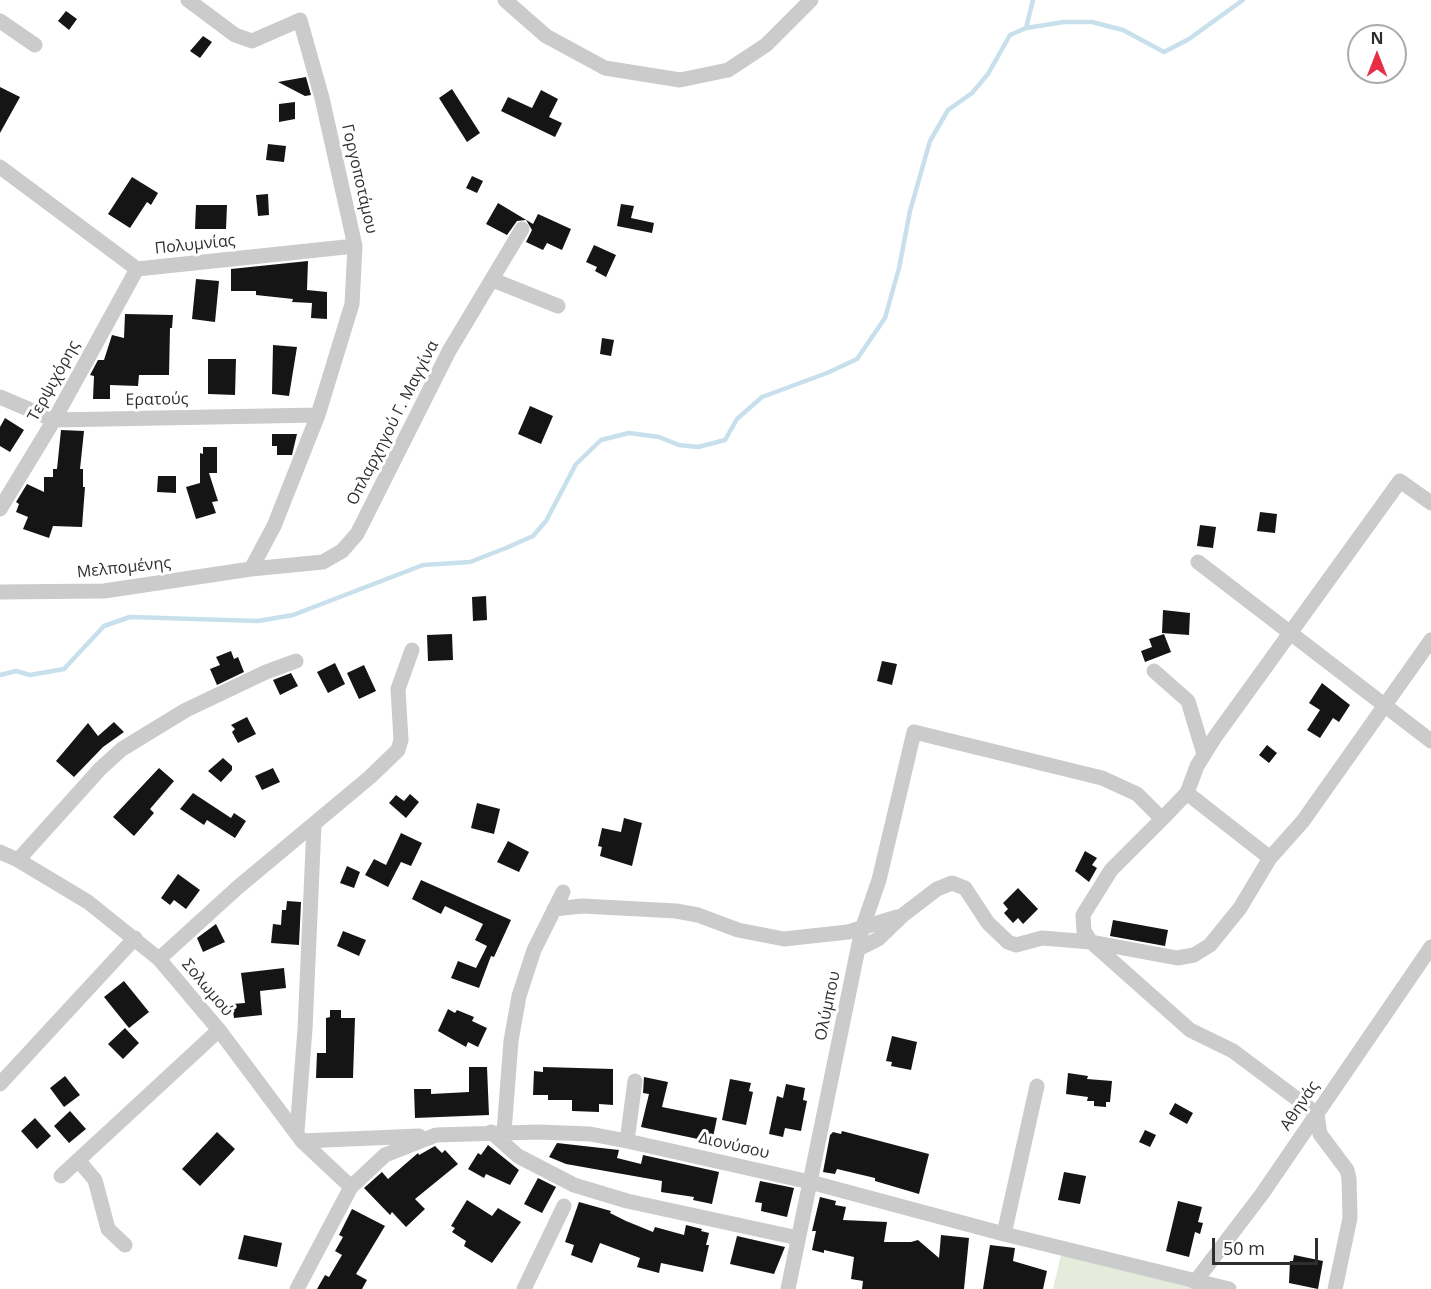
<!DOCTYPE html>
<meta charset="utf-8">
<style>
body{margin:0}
#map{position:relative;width:1431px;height:1289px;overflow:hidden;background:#fff;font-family:"Open Sans",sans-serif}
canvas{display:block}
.north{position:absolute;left:1347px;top:24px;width:60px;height:60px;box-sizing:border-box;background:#fff;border:2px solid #ababab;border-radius:50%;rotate:0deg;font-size:16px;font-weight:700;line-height:24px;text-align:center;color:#2e2e2e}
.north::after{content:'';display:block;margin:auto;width:21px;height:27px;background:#e82d46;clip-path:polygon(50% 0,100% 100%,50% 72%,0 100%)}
.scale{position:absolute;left:1212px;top:1238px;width:106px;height:27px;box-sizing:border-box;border:3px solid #2e2e2e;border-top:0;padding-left:8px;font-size:18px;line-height:21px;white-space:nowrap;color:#2e2e2e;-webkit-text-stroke:4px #fff;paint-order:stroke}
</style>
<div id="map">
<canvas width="1431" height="1289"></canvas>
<div class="north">N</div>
<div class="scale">50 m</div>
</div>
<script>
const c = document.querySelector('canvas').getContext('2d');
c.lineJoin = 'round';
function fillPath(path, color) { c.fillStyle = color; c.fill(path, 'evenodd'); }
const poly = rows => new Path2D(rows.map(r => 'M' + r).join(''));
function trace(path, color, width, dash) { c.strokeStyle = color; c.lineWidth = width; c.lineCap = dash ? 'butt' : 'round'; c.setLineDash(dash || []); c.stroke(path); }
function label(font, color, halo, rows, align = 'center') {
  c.font = font + ' "Open Sans",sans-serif'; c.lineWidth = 6; c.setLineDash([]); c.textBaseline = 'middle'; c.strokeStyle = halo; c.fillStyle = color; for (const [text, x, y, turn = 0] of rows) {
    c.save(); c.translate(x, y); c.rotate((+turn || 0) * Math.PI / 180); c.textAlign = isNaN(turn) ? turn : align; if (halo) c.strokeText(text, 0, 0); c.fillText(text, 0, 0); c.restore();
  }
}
const green = poly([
 [1061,1255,1202,1289,1053,1289]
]);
const stream = poly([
 [1026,28,1033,0],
 [0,675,16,671,30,675,64,669,104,626,130,617,258,621,293,615,423,565,470,562,506,548,533,536,546,521,576,464,601,440,629,433,659,437,679,445,698,447,725,440,737,419,762,397,827,373,857,359,885,318,899,268,910,211,930,141,948,110,972,93,988,74,1010,35,1026,28,1064,22,1092,22,1123,30,1164,52,1189,39,1243,0]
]);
const building = poly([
 [66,11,77,19,69,30,58,21],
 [203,36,212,42,200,58,190,51],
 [306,77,311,95,305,96,278,82],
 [0,87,20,97,0,133],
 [452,89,480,133,467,142,439,98],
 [541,90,558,99,549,117,562,123,555,137,501,111,508,97,532,108],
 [295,102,295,119,279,122,279,104],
 [268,144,286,146,284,162,266,160],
 [472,176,483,181,477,193,466,188],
 [132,177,158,193,151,205,147,202,130,228,108,214],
 [268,194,269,215,258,216,256,195],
 [498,203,533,224,538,214,571,229,562,250,547,243,543,250,526,242,532,230,526,220,517,221,507,235,486,224],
 [621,204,634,206,631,218,654,223,652,233,617,226],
 [196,205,227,205,226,229,195,229],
 [594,245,616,255,606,277,595,271,597,267,586,262],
 [308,261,307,290,327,292,327,319,311,318,312,303,292,302,293,299,256,295,256,291,231,291,231,269],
 [196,279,219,281,215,322,192,319],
 [125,314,173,315,172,328,170,328,169,375,139,375,138,386,110,385,110,399,93,399,94,376,90,375,98,360,104,360,112,335,124,338],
 [602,338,614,340,611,356,600,354],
 [273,345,297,347,289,396,272,394],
 [208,359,236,359,235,395,208,394],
 [530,406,553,416,541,444,518,434],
 [5,418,24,430,10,452,0,446,0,427],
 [61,430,84,431,80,469,83,469,83,487,85,487,82,527,53,526,49,538,23,529,28,517,16,512,19,504,16,502,27,484,44,492,44,477,53,477,53,469,57,469],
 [272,434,297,434,292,455,277,455,277,446,272,446],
 [203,447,217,447,217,473,209,473,218,501,212,502,216,513,196,519,186,487,200,483,200,453,203,454],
 [158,476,176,476,176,493,157,492],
 [1260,512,1277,514,1275,533,1257,531],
 [1200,525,1216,527,1213,548,1197,546],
 [486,596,487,620,473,621,472,597],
 [1163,610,1190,613,1189,635,1162,633],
 [452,634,453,660,428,661,427,635],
 [1164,634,1171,652,1145,662,1141,651,1152,647,1149,639],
 [231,651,234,659,238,657,244,672,217,685,210,669,220,665,216,657],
 [882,661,897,664,892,685,877,681],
 [335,663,345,684,328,693,317,672],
 [364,665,376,691,359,699,347,673],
 [291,673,298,686,280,695,273,680],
 [1322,683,1350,705,1339,722,1333,718,1320,738,1307,730,1320,710,1309,703],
 [247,717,256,734,238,743,232,732,235,729,231,725],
 [114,722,124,732,103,747,74,777,56,761,88,723,98,736],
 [1267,745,1277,753,1269,763,1259,755],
 [223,758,232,766,232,770,221,782,208,771],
 [159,768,174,781,150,809,154,813,134,836,113,817],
 [273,768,280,782,262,790,255,776],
 [193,793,231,818,234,813,246,821,235,838,207,820,204,825,180,809],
 [410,794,419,802,406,818,389,803,396,795,404,801],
 [477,803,500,809,494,834,471,828],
 [624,818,642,823,632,866,600,856,602,847,598,846,602,828,621,832],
 [401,833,422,843,411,866,401,862,388,887,365,875,374,859,386,865],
 [508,841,529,852,519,872,497,862],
 [1085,851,1097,858,1092,865,1097,868,1089,882,1075,871],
 [347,866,360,872,354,888,340,883],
 [178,874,200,890,186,909,174,900,170,905,161,898],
 [421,880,511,920,494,957,491,956,479,988,451,978,458,961,476,968,487,946,475,940,483,924,445,906,441,914,412,899],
 [1018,888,1038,909,1023,924,1018,918,1013,923,1004,913,1008,909,1003,903],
 [287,901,301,902,299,945,271,943,273,924,281,925,282,910,286,910],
 [1113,920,1168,930,1165,946,1110,936],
 [216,924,225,942,203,952,197,938],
 [343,931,366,940,359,956,337,946],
 [284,968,286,988,260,991,262,1015,234,1018,232,1004,245,1003,241,973],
 [124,981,149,1012,129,1028,104,997],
 [448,1009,455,1013,457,1010,474,1017,472,1021,487,1028,478,1047,468,1042,466,1047,438,1031],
 [330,1010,341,1010,341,1018,355,1018,353,1078,316,1078,317,1053,326,1053,326,1018,330,1017],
 [125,1028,139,1043,123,1059,108,1044],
 [892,1036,917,1042,911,1070,891,1066,892,1062,886,1061],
 [469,1067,487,1067,489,1115,415,1118,414,1089,431,1089,431,1094,469,1092],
 [543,1067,613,1069,613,1105,599,1104,599,1112,572,1111,572,1100,548,1100,548,1095,533,1095,534,1071,543,1072],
 [1068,1073,1088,1076,1087,1079,1112,1081,1110,1102,1106,1102,1106,1107,1094,1106,1094,1101,1087,1101,1088,1097,1066,1094],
 [65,1076,80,1095,64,1107,50,1088],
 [644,1077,668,1082,662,1107,717,1118,712,1142,641,1127,649,1094,643,1093],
 [730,1079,751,1083,749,1091,753,1092,746,1125,722,1120],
 [786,1084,805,1088,803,1100,807,1101,801,1131,785,1128,783,1137,769,1134,777,1096,783,1098],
 [1175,1103,1193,1113,1187,1124,1169,1114],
 [70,1111,86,1129,69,1143,54,1126],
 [35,1118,51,1136,37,1149,21,1131],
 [1145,1130,1156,1135,1150,1147,1139,1142],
 [842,1131,929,1154,919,1194,875,1181,875,1178,837,1169,835,1174,823,1172,830,1135,833,1132,841,1134],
 [217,1132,235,1149,200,1186,182,1169],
 [557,1143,619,1150,617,1158,641,1164,643,1155,719,1172,712,1204,693,1200,694,1197,661,1192,662,1181,566,1164,549,1157],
 [488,1145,519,1170,510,1185,486,1174,484,1178,468,1169,478,1153,481,1155],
 [435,1146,442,1153,445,1150,458,1164,415,1199,425,1209,406,1227,392,1212,390,1215,364,1188,382,1172,388,1179,418,1153,419,1155],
 [1064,1172,1086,1176,1080,1204,1058,1200],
 [538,1178,556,1187,542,1213,524,1204],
 [760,1181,794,1188,787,1217,761,1211,762,1203,755,1202],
 [820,1197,836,1201,835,1205,846,1207,843,1220,887,1222,884,1242,911,1242,918,1240,939,1258,941,1235,969,1238,964,1289,862,1289,863,1281,851,1279,854,1257,824,1250,824,1253,812,1250,816,1231,812,1231],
 [467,1200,492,1216,498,1208,521,1222,492,1263,464,1246,466,1241,452,1232,455,1228,451,1226],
 [1178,1201,1202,1207,1198,1222,1203,1223,1200,1234,1195,1232,1189,1257,1166,1251],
 [579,1202,611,1211,610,1213,626,1221,653,1232,655,1227,684,1235,686,1225,702,1229,701,1231,709,1233,706,1245,709,1245,703,1272,661,1263,659,1273,637,1267,640,1258,600,1243,592,1263,571,1255,574,1245,565,1242],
 [352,1209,385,1226,356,1274,367,1280,362,1289,317,1289,325,1275,329,1277,342,1255,335,1251,343,1237,339,1235],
 [244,1235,282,1243,277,1267,238,1259],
 [737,1236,785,1247,774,1274,730,1264],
 [990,1245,1015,1248,1013,1261,1047,1271,1043,1289,983,1289],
 [1294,1255,1323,1261,1318,1289,1289,1283,1290,1261,1293,1261]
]);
const minor = poly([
 [188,0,235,35,252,41,300,20,322,98,355,246,352,304,318,415,274,526,251,569],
 [505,0,546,36,605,68,680,80,728,70,766,45,811,0],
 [0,21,35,45],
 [0,167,137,269,355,246],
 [493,280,558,306],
 [0,397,54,420,318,415],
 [0,509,54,420,137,269],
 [1198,562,1431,741],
 [0,592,104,591,251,569,323,562,342,551,357,534,449,351,522,229],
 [1154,671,1188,701,1204,754],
 [1162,819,1111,870,1083,915,1084,931,1091,942,1190,1030,1233,1051,1317,1114,1320,1134,1347,1170,1349,1178,1350,1218,1335,1289],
 [0,852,18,860,88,902,159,959,219,1030,302,1141,351,1187],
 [1270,858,1187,793,1197,766,1215,737,1400,481,1431,503],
 [18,860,100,769,122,749,186,710,266,672,296,661],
 [554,909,582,906,676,911,698,915,738,930,784,939,848,932,897,917],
 [858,949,878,939,903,915,937,889,952,883,965,888,988,923,1008,942,1016,945,1042,938,1091,942,1177,958,1194,955,1210,945,1240,908,1270,858,1303,821,1431,640],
 [159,959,237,888,370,777,398,750,401,740,398,689,412,650],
 [0,1084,135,938],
 [297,1132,305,1029,314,825],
 [491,1132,518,1156,574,1185,627,1201,798,1238],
 [504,1132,511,1041,519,996,534,950,563,892],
 [302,1141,419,1136],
 [627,1141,635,1081],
 [78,1160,95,1180,108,1229,125,1245],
 [61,1176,219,1030],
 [1004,1234,1037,1086],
 [1195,1282,1262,1194,1431,947],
 [297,1289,351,1187,385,1155,436,1135,538,1132,590,1134,627,1141,810,1182,1004,1234,1229,1289],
 [524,1289,564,1206],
 [788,1289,862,929,879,880,914,732,1102,778,1137,794,1162,819,1187,793]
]);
const streetNames = [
 ["Γοργοποτάμου",359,179,77],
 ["Πολυμνίας",195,245,-6],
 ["Τερψιχόρης",54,381,-61],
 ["Ερατούς",157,400,-1],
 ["Οπλαρχηγού Γ. Μαγγίνα",393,423,-63],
 ["Μελπομένης",124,568,-6],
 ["Σολωμού",207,988,50],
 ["Ολύμπου",828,1006,-78],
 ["Αθηνάς",1300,1106,-56],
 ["Διονύσου",734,1146,13]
];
fillPath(green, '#e5ecdb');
trace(stream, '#c7e0ec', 4.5);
fillPath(building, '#151515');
trace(minor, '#cbcbcb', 15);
label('16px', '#2e2e2e', '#fff', streetNames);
</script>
